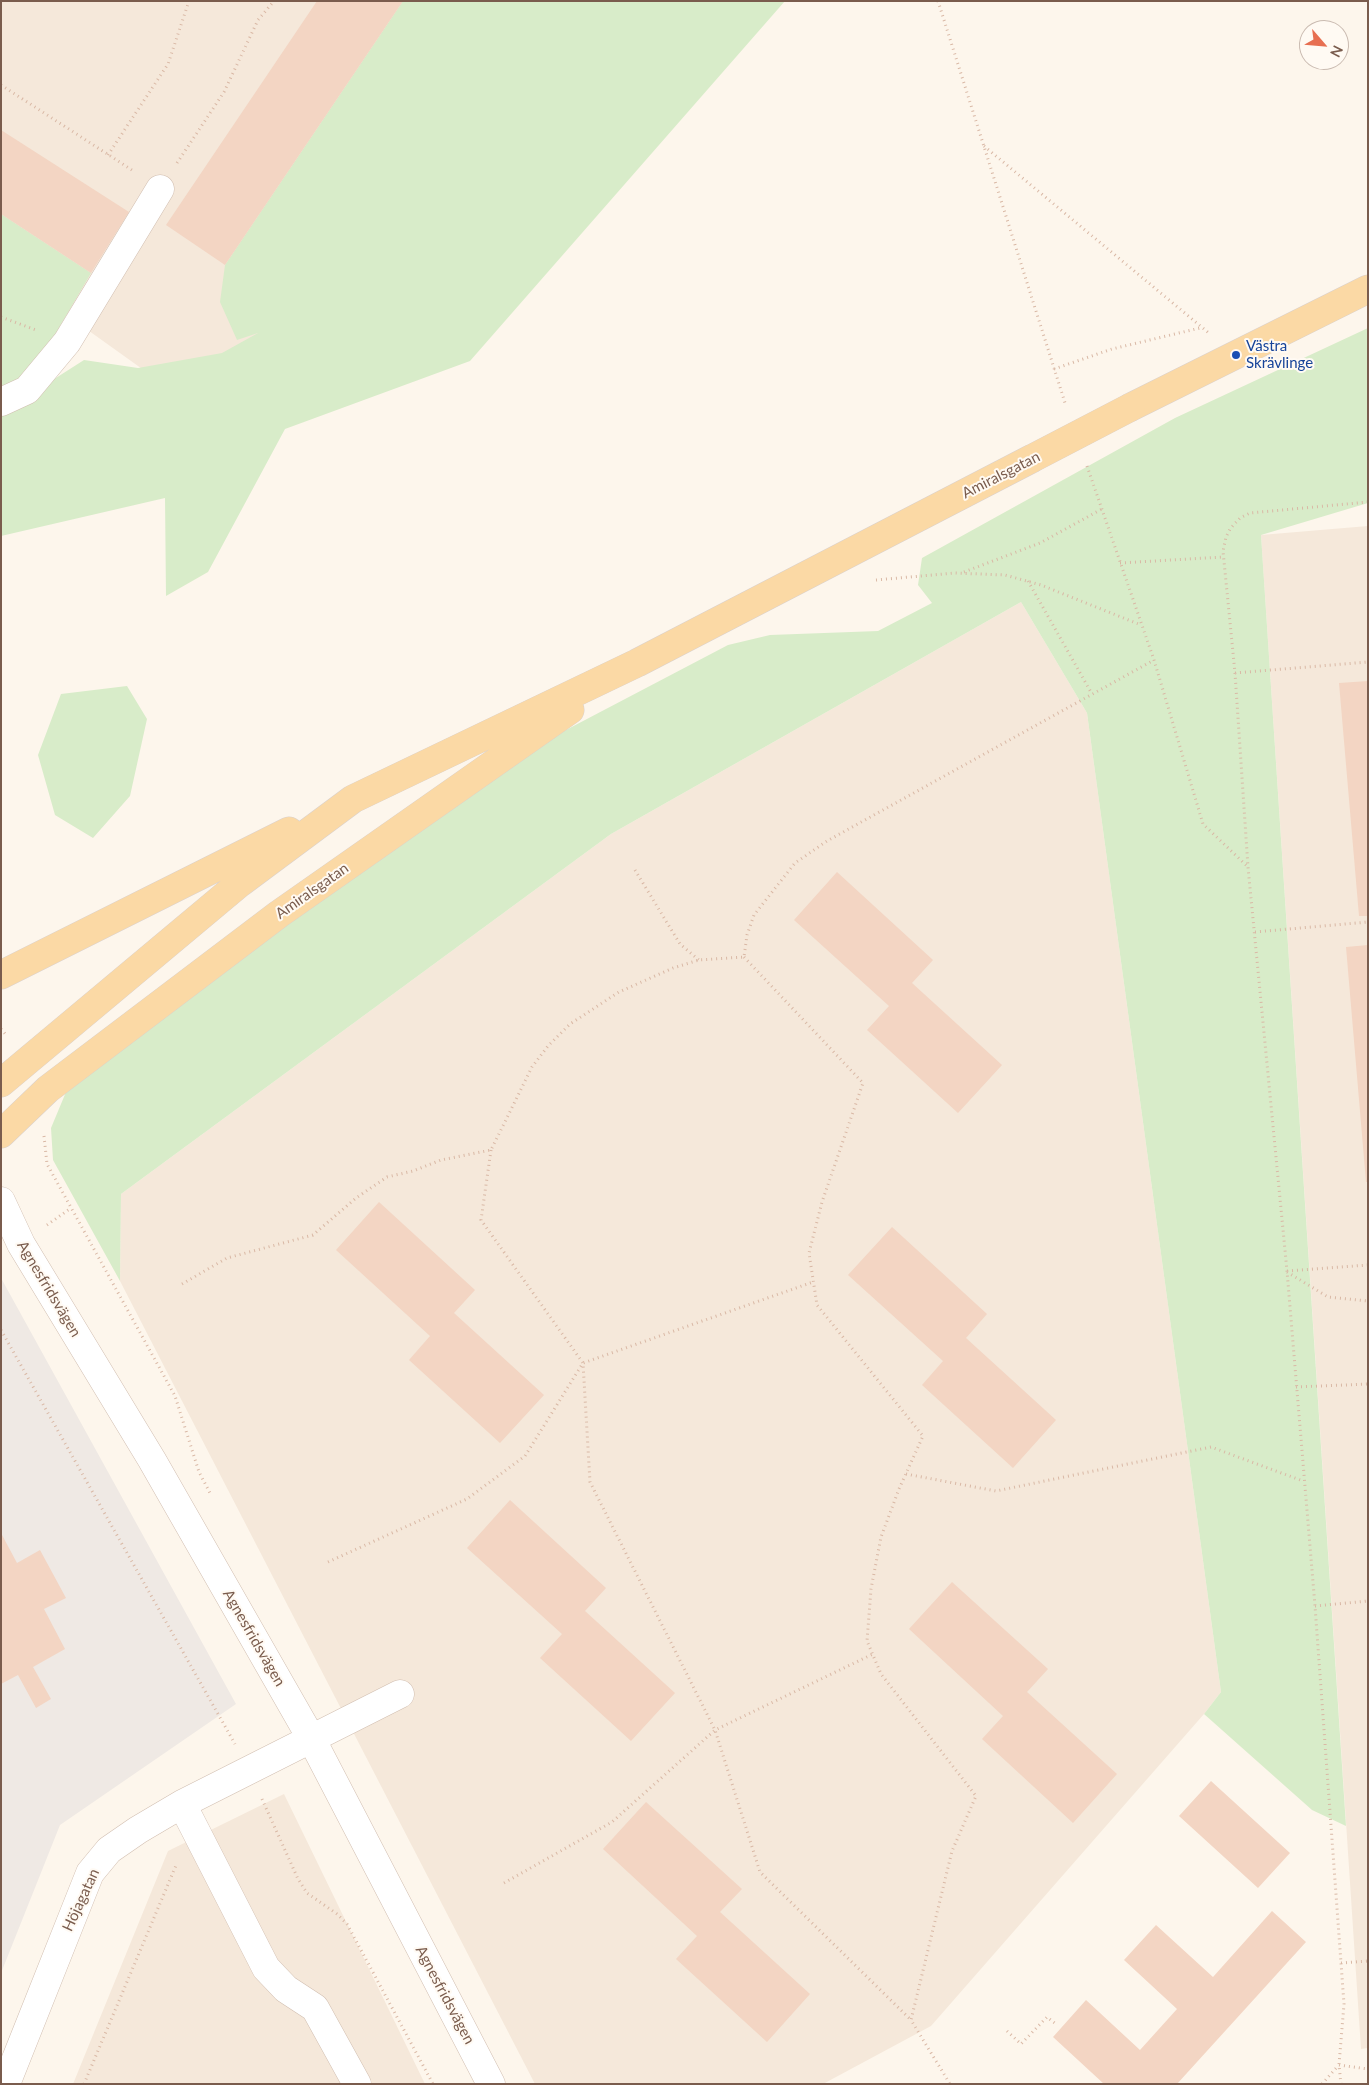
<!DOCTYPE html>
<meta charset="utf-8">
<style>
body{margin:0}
#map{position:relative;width:1369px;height:2085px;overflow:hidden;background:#fdf6ec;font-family:Lato,sans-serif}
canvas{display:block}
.frame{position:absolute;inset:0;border:2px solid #7a5c4d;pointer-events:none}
.north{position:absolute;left:1299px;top:20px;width:50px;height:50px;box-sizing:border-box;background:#fffaf3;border:1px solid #cabbb1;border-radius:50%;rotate:117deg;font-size:14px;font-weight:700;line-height:20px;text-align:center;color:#7a5c4d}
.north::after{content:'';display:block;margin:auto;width:18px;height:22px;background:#e76f51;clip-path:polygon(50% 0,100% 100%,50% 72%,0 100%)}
</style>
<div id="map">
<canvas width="1369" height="2085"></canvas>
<div class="frame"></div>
<div class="north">N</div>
</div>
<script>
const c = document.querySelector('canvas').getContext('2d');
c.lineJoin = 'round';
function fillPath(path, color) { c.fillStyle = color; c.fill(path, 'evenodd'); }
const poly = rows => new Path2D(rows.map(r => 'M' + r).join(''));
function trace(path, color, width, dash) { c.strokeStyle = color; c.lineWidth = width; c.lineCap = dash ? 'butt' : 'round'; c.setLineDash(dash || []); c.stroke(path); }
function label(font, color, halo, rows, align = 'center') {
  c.font = font + ' Lato,sans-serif'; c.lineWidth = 4; c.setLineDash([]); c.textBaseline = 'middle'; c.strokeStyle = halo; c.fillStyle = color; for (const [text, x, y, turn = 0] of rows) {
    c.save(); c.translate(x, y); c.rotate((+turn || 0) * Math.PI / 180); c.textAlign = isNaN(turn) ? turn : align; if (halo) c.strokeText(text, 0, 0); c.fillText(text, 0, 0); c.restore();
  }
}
const residential = poly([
 [1,1,691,1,201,411,1,268],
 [1368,526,1368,2048,1361,2049,1261,535],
 [1021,602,1087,713,1221,1692,1204,1714,931,2026,823,2084,535,2084,120,1281,121,1194,611,834],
 [284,1794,425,2084,73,2084,168,1851]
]);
const industrial = poly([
 [1,1278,236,1704,60,1825,1,1973]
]);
const green = poly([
 [403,1,785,1,470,361,285,429,208,572,166,596,165,498,1,536,1,214,91,273,35,369,48,383,84,360,138,368,222,353,258,333,237,340,220,302,225,265],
 [1368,328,1368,503,1261,535,1346,1826,1312,1810,1204,1714,1221,1692,1087,713,1021,602,611,834,121,1194,120,1281,53,1160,51,1128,66,1092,247,949,524,752,728,645,770,635,878,631,932,603,918,585,922,558,1175,418],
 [127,686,147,719,130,796,93,838,55,815,38,755,61,694]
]);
const building = poly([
 [317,1,403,1,225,265,166,225],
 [1,130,129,212,91,273,1,214],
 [1368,681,1368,916,1359,916,1339,683],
 [837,872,933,960,912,983,1002,1065,958,1113,867,1030,889,1006,794,920],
 [1368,945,1368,1182,1366,1182,1346,947],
 [379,1202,475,1290,454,1313,544,1395,500,1443,409,1360,430,1336,336,1250],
 [892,1227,987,1314,966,1338,1056,1420,1013,1468,922,1385,943,1361,848,1275],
 [510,1500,606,1588,585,1611,675,1693,631,1741,540,1658,562,1634,467,1548],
 [1,1533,17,1563,40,1550,66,1598,44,1609,65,1649,33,1667,51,1699,36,1708,18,1675,1,1684],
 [952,1582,1048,1669,1027,1692,1117,1774,1073,1823,982,1739,1003,1716,909,1629],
 [1211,1781,1290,1853,1258,1888,1179,1816],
 [646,1802,742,1889,720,1912,810,1994,767,2042,676,1959,697,1936,603,1849],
 [1272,1911,1306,1942,1177,2084,1104,2084,1053,2037,1086,2000,1140,2050,1177,2009,1124,1960,1156,1925,1213,1977]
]);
const path = poly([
 [938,1,1066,406],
 [1,85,135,172],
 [984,146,1210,334],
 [108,155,168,64,189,1],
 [177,163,224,92,258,20,274,1],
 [1,317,36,330],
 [1054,369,1112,349,1200,328],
 [1087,466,1154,660,1203,824,1248,867],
 [1120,563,1223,557],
 [964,572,1040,543,1102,509],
 [876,580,955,573,1005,575,1041,585,1141,625],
 [1028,581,1092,694],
 [1235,673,1368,662],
 [635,870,680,944,699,960],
 [1255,932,1368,922],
 [744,957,863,1083,822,1202,809,1253,817,1305,923,1436,899,1489,881,1537,871,1589,867,1641,881,1674,976,1796,952,1851,911,2020,950,2084],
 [1,1029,7,1036],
 [44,1136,47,1164,175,1396,199,1472,210,1493],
 [491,1150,481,1220,583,1363,590,1482,715,1730,760,1872,911,2020],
 [47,1225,71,1208],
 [1287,1271,1368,1265],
 [1287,1272,1328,1297,1368,1301],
 [182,1284,227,1258,313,1235,356,1198,387,1177,413,1171,441,1160,491,1150,532,1067,548,1046,570,1024,619,992,673,968,699,960,744,957,747,935,754,915,795,863,827,841,1154,660],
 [1,1330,235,1744],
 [1296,1387,1368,1384],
 [906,1474,996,1491,1211,1447,1303,1481],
 [328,1562,467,1499,525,1456,583,1363,813,1282],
 [1315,1606,1368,1601],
 [262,1799,298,1879,307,1893,337,1914,347,1924,433,2084],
 [504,1883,612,1822,715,1730,873,1654],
 [1341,1963,1368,1961],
 [1007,2031,1021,2044,1047,2017,1056,2024],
 [1339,2065,1368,2069],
 [84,2084,177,1863],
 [1322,2084,1338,2066],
 [1341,2084,1339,2065,1344,2004,1315,1606,1287,1271,1248,867,1235,673,1223,551,1226,537,1230,529,1240,518,1250,513,1368,502]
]);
const minor = poly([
 [1,402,27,390,67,342,160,189],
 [1,1201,21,1244,152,1460,311,1738,491,2084],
 [182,1804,266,1968,286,1989,315,2008,357,2084],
 [6,2084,90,1873,109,1850,138,1830,182,1804,400,1694]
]);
const major = poly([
 [1131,407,1368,289],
 [1,975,289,831],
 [1,1083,240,883,353,799,637,663,1031,459],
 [1,1134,48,1089,279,914,570,710]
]);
const majorBridge = poly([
 [1031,459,1131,407]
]);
const markers = [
 [1236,355,5,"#1a4fb4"]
];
const transitNames = [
 ["Västra",1246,346],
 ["Skrävlinge",1246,363]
];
const streetNames = [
 ["Amiralsgatan",1001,475,-27],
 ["Amiralsgatan",312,891,-35],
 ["Agnesfridsvägen",49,1289,59],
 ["Agnesfridsvägen",254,1638,60],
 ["Höjagatan",81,1900,-65],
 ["Agnesfridsvägen",445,1995,62]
];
fillPath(residential, '#f5e8da');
fillPath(industrial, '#efe9e4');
fillPath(green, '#d8ecc9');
fillPath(building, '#f3d5c3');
trace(minor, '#d1beb0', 29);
trace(major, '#dad1cd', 29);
trace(path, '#d9b8a5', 3, [1, 4]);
trace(minor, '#fff', 28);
trace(major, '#fbd9a5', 28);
trace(majorBridge, '#dad1cd', 29, []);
trace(majorBridge, '#fbd9a5', 28);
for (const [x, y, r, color] of markers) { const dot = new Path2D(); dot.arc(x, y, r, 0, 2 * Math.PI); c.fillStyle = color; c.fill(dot); trace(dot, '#fffaf3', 2); }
label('15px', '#164399', '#fffaf3', transitNames, 'left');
label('15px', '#7a5c4d', '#fffaf3', streetNames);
</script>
